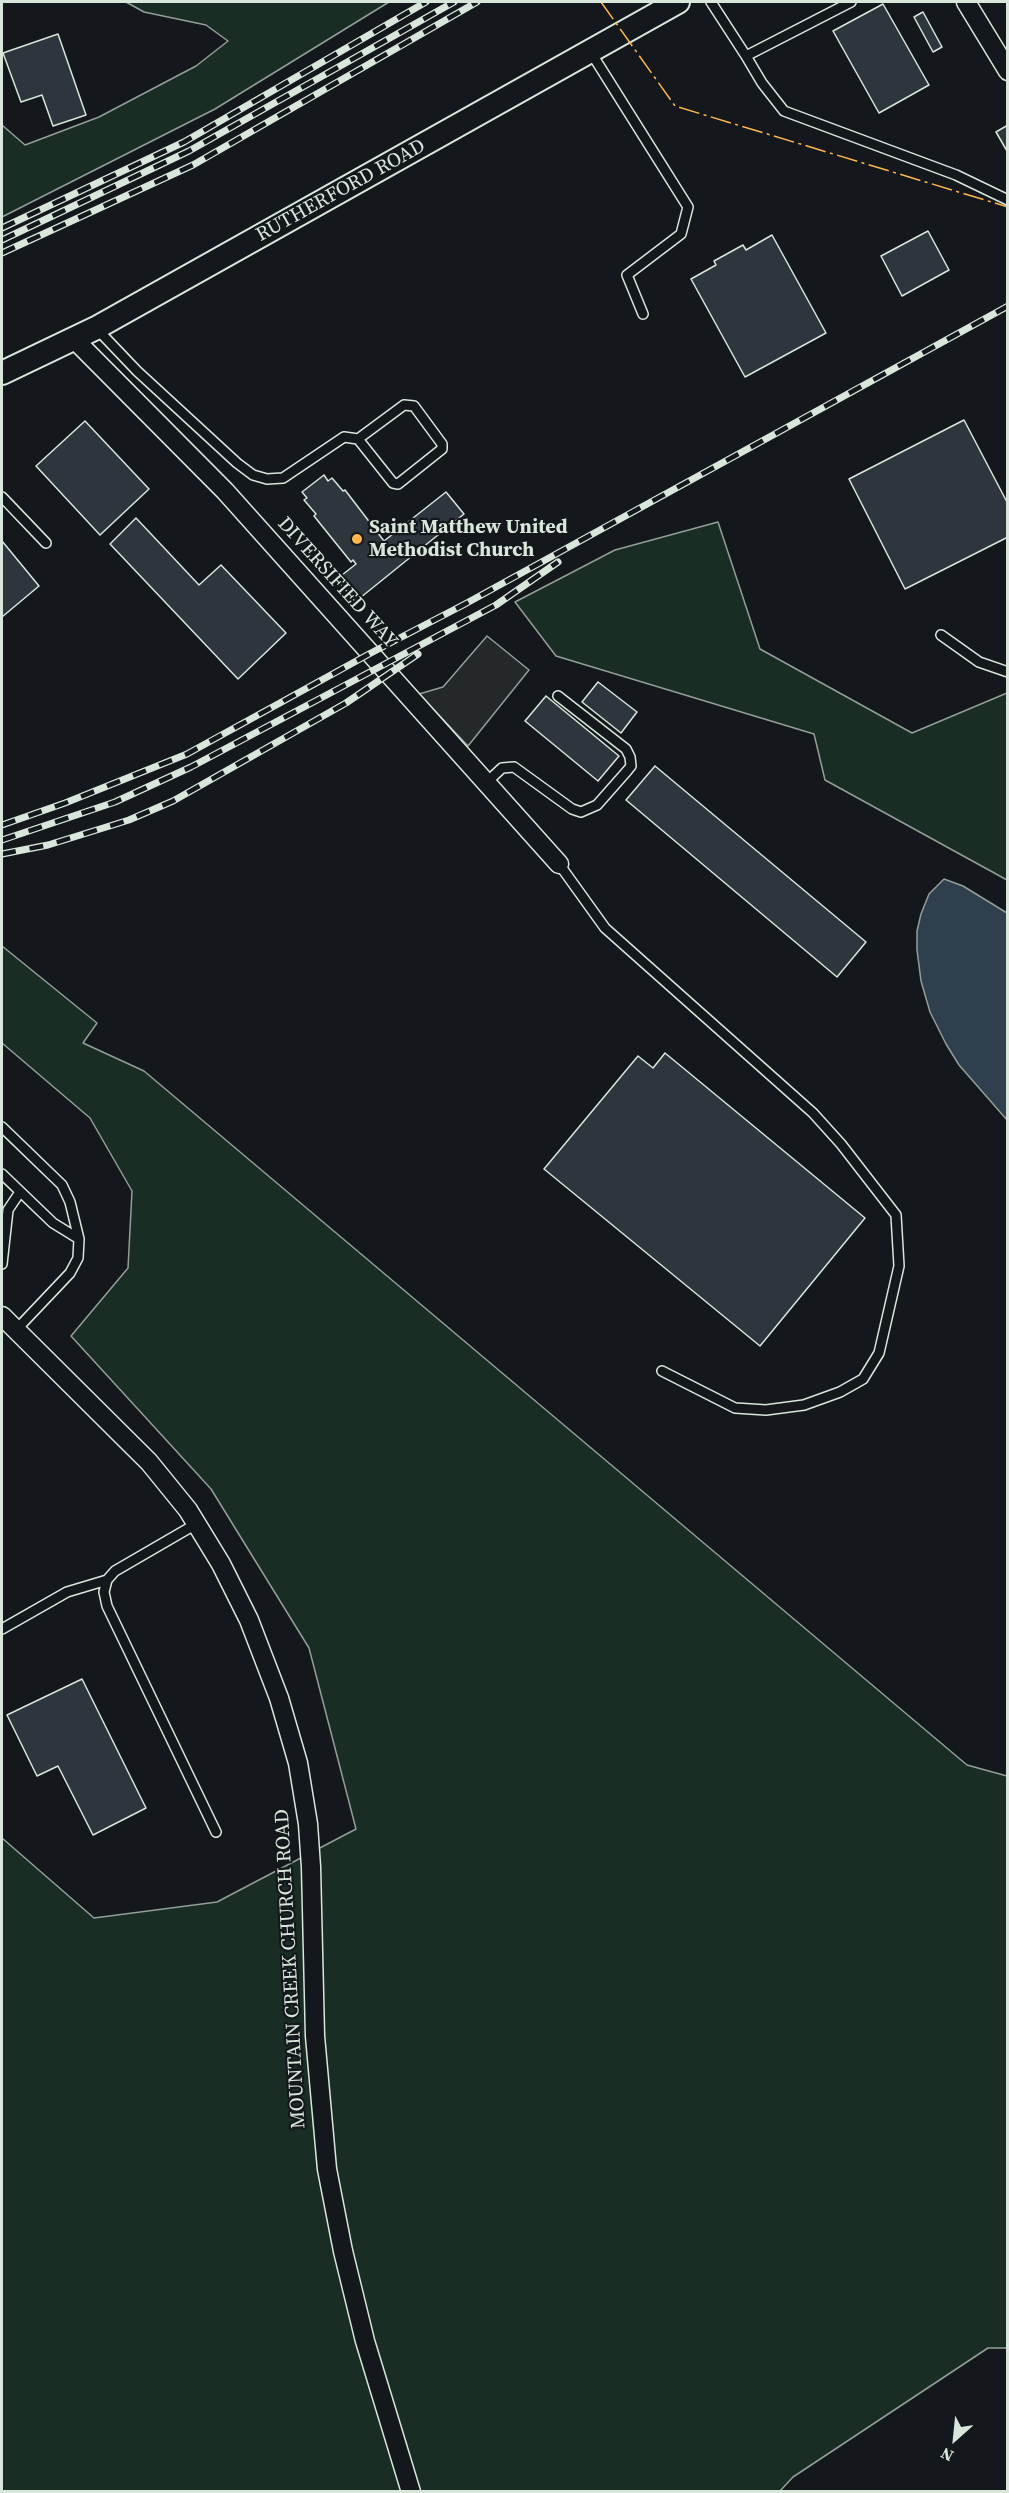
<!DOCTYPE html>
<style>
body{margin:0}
#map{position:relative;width:1009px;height:2493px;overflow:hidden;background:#14181c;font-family:"Source Serif 4",serif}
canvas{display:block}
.frame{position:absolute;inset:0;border:3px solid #d8e6dc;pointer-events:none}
.north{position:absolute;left:925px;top:2409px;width:60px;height:60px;-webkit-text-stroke:4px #14181c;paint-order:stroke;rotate:207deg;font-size:16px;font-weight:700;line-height:24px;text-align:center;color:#d8e6dc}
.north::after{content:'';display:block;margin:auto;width:21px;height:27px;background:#d8e6dc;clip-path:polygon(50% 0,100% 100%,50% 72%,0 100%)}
</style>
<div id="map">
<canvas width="1009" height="2493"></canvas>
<div class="frame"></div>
<div class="north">N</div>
</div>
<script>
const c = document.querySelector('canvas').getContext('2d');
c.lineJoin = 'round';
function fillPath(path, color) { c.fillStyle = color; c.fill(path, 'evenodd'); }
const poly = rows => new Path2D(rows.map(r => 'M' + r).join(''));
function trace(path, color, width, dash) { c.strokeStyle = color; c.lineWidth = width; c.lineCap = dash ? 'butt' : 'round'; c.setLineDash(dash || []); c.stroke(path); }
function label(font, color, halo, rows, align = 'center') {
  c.font = font + ' "Source Serif 4",serif'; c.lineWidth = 4.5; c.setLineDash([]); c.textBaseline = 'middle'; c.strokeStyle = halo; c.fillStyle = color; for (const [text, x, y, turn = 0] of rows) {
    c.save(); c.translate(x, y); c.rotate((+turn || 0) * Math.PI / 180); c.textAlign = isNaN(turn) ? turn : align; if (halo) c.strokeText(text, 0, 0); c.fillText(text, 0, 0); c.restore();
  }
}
const green = poly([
 [126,2,389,2,215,109,2,217,2,125,25,145,99,117,196,66,228,41,206,25,144,12,126,2],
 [718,522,760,649,912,733,1007,693,1007,880,825,780,814,734,556,656,515,602,615,550,718,522],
 [2,946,97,1023,83,1043,144,1071,967,1765,1007,1776,1007,2348,988,2348,793,2477,780,2491,2,2491,2,1838,94,1918,217,1902,356,1829,309,1648,211,1489,71,1336,128,1268,132,1191,90,1118,2,1043,2,946]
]);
const parking = poly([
 [487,636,529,670,468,746,419,694,443,687,487,636]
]);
const water = poly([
 [944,879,963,886,1007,913,1007,1120,959,1065,946,1044,930,1012,921,981,917,950,917,931,921,914,929,894,944,879]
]);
const building = poly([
 [883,4,929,85,879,113,833,31,883,4],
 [923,12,942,47,933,52,914,17,923,12],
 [58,34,86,115,53,126,42,95,21,102,3,53,58,34],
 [1008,125,1008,150,1007,151,996,132,1008,125],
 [928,231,949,270,902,296,881,256,928,231],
 [772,235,826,333,745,377,691,279,716,265,714,261,743,245,746,250,772,235],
 [964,420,1008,504,1008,537,905,589,849,479,964,420],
 [85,421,149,489,100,535,36,466,85,421],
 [324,475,328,481,332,478,343,491,345,490,384,541,446,492,464,514,355,602,337,579,356,564,353,560,351,562,314,516,316,514,304,500,307,498,302,492,324,475],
 [136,518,199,585,221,565,286,633,238,679,110,544,136,518],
 [2,541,39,586,2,617,2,541],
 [598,682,637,712,621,733,582,702,598,682],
 [546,696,619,756,598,781,525,721,546,696],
 [655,766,866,942,837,977,626,800,655,766],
 [665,1053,865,1218,760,1346,544,1169,638,1056,653,1068,665,1053],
 [82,1679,146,1808,93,1835,58,1766,37,1776,7,1715,82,1679]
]);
const service = poly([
 [711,2,746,56,851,2],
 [590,51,688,207,681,234,627,275,643,314],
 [746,56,762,83,784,111,956,175,1008,200],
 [96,328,137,371,237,463,253,475,267,479,283,478,344,437,358,439,404,405,414,406,442,444,442,449,398,484,393,483,358,439],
 [2,497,46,543],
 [941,635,979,662,1008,672],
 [487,782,502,768,514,767,572,809,581,812,597,805,627,771,631,766,630,757,626,749,558,696],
 [559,864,605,928,813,1113,841,1144,896,1215,899,1266,879,1353,863,1379,840,1392,804,1405,766,1410,735,1408,662,1371],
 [2,1127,62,1185,70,1202,79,1239,78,1258,70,1273,16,1330],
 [2,1174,53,1223,79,1239],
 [2,1264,8,1210,20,1192],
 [196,1524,115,1571,107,1580,104,1592,107,1606,216,1832],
 [2,1629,67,1592,107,1580]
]);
const minor = poly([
 [966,2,1008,71],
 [74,339,225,491,559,864],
 [2,1316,149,1462,188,1510,221,1564,249,1620,279,1698,298,1763,308,1824,311,1867,315,2036,327,2169,343,2251,365,2341,411,2492]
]);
const tertiary = poly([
 [2,373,96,328,678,2]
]);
const rail = poly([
 [2,228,184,142,426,2],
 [2,240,189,151,454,2],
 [2,253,193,165,477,2],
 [2,825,65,803,187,754,369,654,465,604,1008,306],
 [2,840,115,802,191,767,496,605,558,562],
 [2,854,48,845,129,820,173,801,346,703,418,654]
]);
const power = poly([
 [601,2,675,106,1008,207]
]);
const markers = [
 [357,539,6,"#ffb74d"]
];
const streetNames = [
 ["RUTHERFORD ROAD",341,191,-29],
 ["DIVERSIFIED WAY",337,583,48],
 ["MOUNTAIN CREEK CHURCH ROAD",291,1969,-93]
];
const poiNames = [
 ["Saint Matthew United",369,528],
 ["Methodist Church",369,551]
];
fillPath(green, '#1a2d24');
trace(green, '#939e99', 1.5);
fillPath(parking, '#24282b');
trace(parking, '#939e99', 1.5);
fillPath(water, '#2f3f4d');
trace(water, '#939e99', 1.5);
fillPath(building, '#2c363c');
trace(building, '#d8e6dc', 1.5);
trace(service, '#d8e6dc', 12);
trace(minor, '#d8e6dc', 21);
trace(tertiary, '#d8e6dc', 26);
trace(service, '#14181c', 9);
trace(minor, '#14181c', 18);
trace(tertiary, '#14181c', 22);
trace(rail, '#d8e6dc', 7);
trace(rail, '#14181c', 4.5, [14]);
trace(power, '#ffb74d', 1.5, [21, 4.5, 3, 4.5]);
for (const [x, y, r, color] of markers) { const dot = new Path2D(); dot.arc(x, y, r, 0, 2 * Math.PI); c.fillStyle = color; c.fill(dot); trace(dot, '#14181c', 2); }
label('20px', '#d8e6dc', '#14181c', streetNames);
label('bold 20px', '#d8e6dc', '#14181c', poiNames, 'left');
</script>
